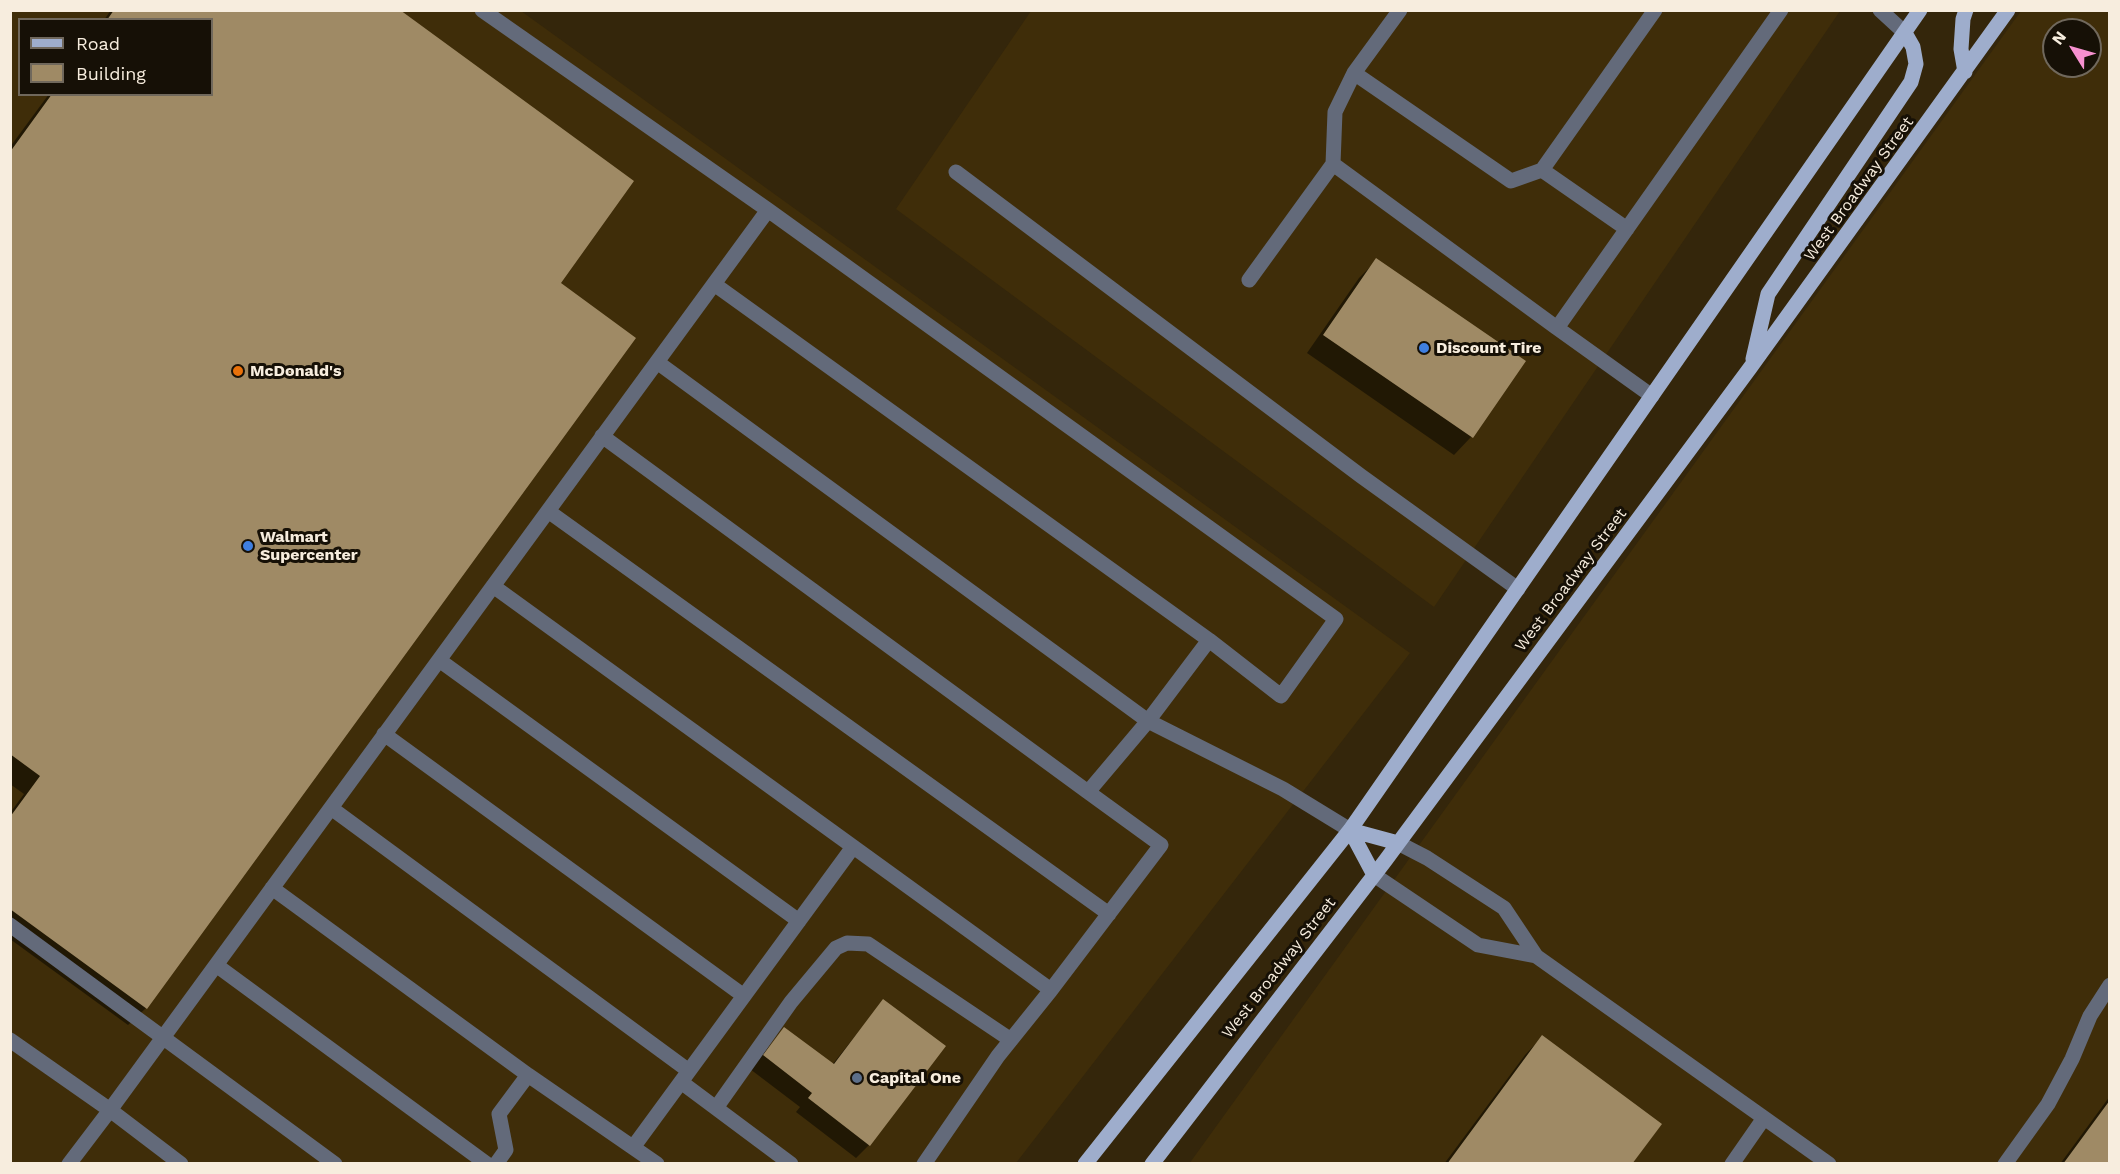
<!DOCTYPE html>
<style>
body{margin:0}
#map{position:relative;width:2120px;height:1174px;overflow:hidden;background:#34260b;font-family:"Work Sans",sans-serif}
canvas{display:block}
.frame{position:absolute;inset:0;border:12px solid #f7edde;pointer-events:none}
.legend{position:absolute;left:18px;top:18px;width:195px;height:78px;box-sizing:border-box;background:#161006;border:2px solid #70685c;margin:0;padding:8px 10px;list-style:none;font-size:18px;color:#f7edde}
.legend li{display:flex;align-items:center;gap:12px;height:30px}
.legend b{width:30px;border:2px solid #70685c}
.north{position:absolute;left:2042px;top:18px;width:60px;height:60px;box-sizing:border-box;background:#161006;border:2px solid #70685c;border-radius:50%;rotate:307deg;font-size:16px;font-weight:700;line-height:24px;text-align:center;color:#f7edde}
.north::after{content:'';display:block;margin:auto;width:21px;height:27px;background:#f690cf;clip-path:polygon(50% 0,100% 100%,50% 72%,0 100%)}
</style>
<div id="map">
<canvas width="2120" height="1174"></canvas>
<div class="frame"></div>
<ul class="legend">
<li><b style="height:8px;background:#9eadcc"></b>Road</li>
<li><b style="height:16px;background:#9f8a65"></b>Building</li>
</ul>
<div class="north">N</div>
</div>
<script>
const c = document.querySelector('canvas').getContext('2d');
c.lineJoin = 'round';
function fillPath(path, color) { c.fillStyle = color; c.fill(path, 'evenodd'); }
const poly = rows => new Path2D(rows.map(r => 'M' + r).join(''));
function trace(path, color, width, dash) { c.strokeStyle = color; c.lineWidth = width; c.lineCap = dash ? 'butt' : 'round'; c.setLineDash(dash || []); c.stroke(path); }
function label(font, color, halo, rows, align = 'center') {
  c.font = font + ' "Work Sans",sans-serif'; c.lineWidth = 6; c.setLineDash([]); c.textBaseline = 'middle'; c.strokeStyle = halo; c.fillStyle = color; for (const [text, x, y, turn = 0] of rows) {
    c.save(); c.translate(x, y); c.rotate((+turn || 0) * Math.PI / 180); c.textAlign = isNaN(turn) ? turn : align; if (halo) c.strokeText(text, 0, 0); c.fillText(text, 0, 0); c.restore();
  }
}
const built = poly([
 [10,11,521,11,1410,653,1016,1163,11,1163],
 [20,20,212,20,212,94,20,94],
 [1031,11,1840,11,1434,607,896,209],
 [2021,11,2109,11,2109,1163,1189,1164],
 [2054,30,2090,30,2090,66,2054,66]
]);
const shadow = poly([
 [111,10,398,10,558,283,146,1008,128,1025,10,939,10,813,24,794,10,784,10,147,49,94,212,94,212,20,104,20],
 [1377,260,1524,362,1471,437,1454,455,1307,353,1359,278],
 [883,1001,869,1145,856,1158,796,1112,800,1107,750,1069,784,1029,832,1065],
 [1542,1037,1630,1164,1444,1164,1525,1055],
 [2110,1096,2110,1164,2060,1164]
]);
const building = poly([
 [114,10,400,10,634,181,561,283,636,338,147,1009,10,909,10,817,40,776,10,754,10,152,52,94,212,94,212,20,107,20],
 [1376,258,1526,361,1473,438,1323,335],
 [883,999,946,1046,870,1146,808,1098,812,1093,763,1055,784,1027,834,1064],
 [1542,1035,1662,1124,1632,1164,1447,1164],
 [2110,1100,2110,1164,2063,1164]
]);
const service = poly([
 [482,10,768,210,1336,619,1281,696,1209,640,714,284],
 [1400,10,1354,73,1335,112,1333,164,1557,328],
 [1880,10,1905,33],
 [1354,73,1511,181,1542,170,1627,229],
 [1542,170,1655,10],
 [956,172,1361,476,1518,589],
 [1249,280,1333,164],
 [1652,396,1557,328,1781,10],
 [602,436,1088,792],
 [548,511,1109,914],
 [493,586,1051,990,1161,845,1088,792,1148,721,657,362],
 [1209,640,1148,721,1283,789,1350,830],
 [439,660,799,921],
 [384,734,744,996],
 [331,808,689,1071],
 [1398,843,1427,858,1504,908,1536,956,1829,1164],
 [1374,875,1478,945,1536,956],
 [272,888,528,1075],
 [10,925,335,1164],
 [216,965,487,1164],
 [10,1040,110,1110,768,210],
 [681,1082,791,1164],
 [716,1108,791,1002,836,948,847,943,868,944,1011,1040],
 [634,1146,853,847],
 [69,1164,110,1110,181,1164],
 [496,1164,506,1150,499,1114,528,1075,657,1164],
 [924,1164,998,1056,1051,990],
 [1732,1164,1764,1118],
 [2005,1164,2048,1104,2072,1059,2090,1016,2110,985]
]);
const primary = poly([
 [1965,72,1961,49,1963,19,1966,10],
 [1753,359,1768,294,1911,82,1916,64,1913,47,1905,33],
 [1350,830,1374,875],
 [1350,830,1398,843],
 [1085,1164,1350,830,1920,10],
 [1152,1164,1385,861,1750,368,2008,10]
]);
const markers = [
 [1424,348,6,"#3f7fe0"],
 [238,371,6,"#e8710a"],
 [248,546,6,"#3f7fe0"],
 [857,1078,6,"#5c6f8a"]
];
const streetNames = [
 ["West Broadway Street",1859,189,-54],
 ["West Broadway Street",1571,580,-53],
 ["West Broadway Street",1279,968,-52]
];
const poiNames = [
 ["Discount Tire",1436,348],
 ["McDonald's",250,371],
 ["Walmart",260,537],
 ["Supercenter",260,555],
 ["Capital One",869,1078]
];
fillPath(built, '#3f2d09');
fillPath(shadow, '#0007');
fillPath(building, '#9f8a65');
trace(service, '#636a7a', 15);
trace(primary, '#9eadcc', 15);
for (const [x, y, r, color] of markers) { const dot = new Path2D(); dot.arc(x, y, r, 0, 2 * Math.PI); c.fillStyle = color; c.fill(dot); trace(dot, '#161006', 2); }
label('16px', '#f7edde', '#161006', streetNames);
label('bold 16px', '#f7edde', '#161006', poiNames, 'left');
</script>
